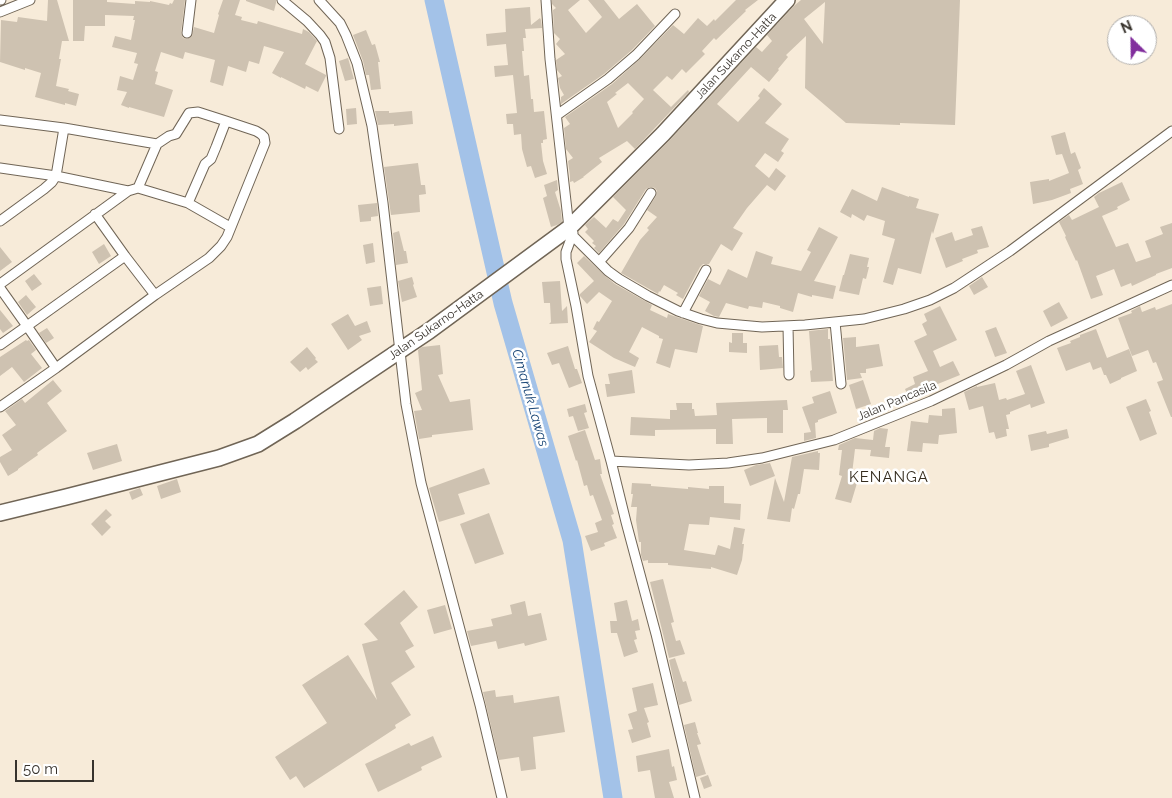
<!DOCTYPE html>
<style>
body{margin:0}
#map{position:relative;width:1172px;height:798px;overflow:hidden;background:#f7ebd9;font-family:Raleway,sans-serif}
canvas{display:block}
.north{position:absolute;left:1107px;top:15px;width:50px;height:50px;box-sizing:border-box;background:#fff;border:1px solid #afadab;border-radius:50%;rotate:337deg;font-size:14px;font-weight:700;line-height:20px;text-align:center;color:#38332d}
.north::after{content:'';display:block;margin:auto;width:18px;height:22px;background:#812e9d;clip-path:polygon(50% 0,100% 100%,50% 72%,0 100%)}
.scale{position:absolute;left:15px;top:760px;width:79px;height:22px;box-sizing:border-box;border:2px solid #38332d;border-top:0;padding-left:6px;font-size:15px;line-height:18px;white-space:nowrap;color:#38332d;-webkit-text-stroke:4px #fff;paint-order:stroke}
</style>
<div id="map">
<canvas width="1172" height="798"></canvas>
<div class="north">N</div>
<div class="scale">50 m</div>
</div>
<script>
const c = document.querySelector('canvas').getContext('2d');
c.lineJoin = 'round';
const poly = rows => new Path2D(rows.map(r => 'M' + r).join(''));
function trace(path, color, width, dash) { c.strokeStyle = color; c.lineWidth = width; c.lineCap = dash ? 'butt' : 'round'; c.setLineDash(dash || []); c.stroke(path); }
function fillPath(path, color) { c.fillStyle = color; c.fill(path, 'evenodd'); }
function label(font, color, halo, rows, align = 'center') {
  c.font = font + ' Raleway,sans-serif'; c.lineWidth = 5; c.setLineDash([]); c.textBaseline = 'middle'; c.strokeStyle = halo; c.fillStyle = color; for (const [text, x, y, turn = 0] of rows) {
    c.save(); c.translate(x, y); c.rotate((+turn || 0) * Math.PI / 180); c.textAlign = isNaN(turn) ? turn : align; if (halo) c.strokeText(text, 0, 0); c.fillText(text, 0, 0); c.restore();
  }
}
const river = poly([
 [434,0,503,303,572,540,613,798]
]);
const building = poly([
 [48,0,57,0,69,41,62,41,59,59,61,59,56,86,69,89,68,91,79,94,76,106,65,103,65,105,35,97,41,73,25,68,25,70,0,62,1,20,17,22,18,17,47,21],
 [73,0,107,0,107,2,135,4,135,1,150,2,150,1,169,5,170,3,172,4,174,0,185,0,181,33,183,38,187,39,192,36,194,27,214,33,219,15,218,14,223,0,240,0,235,15,242,17,241,20,257,24,258,21,302,34,303,29,309,32,317,41,305,64,326,75,326,76,318,92,306,86,305,89,281,77,281,78,272,73,284,52,264,46,259,64,249,61,246,72,228,66,223,86,210,82,215,60,185,52,183,59,161,52,155,71,158,72,155,84,173,90,164,117,129,107,129,108,121,105,127,92,117,90,120,76,133,80,138,64,134,63,137,53,112,47,115,36,131,40,135,20,133,20,134,16,105,15,105,26,85,26,84,41,73,41],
 [246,0,276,0,276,3,274,11,246,1],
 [552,0,580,0,568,10,586,33,602,17,588,0,604,0,619,19,637,4,655,26,632,50,604,74,561,104,561,97,564,95,560,88,558,78,562,76,557,70,556,60,565,54,556,44,560,39,554,33,553,10,556,8,552,4],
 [736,0,758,0,745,10,746,11,716,40,714,38,702,51,705,54,686,73,682,69,672,80,667,76,653,90,671,107,688,90,689,92,635,149,627,141,599,158,602,162,583,177,584,177,574,183,573,181,570,182,570,176,568,161,573,158,566,149,564,128,570,124,565,117,612,84,640,59,673,25,684,34,698,18,707,26,714,19,715,21],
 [628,83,644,99,632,112,633,113,618,128,607,102,617,94,615,93],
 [801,0,960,0,955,125,900,123,900,125,846,123,805,88,806,36,786,55,788,57,778,69,779,70,769,82,751,67,717,104,738,122,760,98,758,96,764,88,782,104,765,123,789,139,781,151,784,153,778,162,765,153,755,166,769,178,776,168,786,176,775,191,767,185,747,208,733,228,743,233,732,251,721,244,709,264,703,264,700,267,683,299,676,295,678,293,664,285,660,292,659,291,658,294,651,290,621,273,640,240,649,230,647,228,657,217,647,210,656,196,657,191,655,188,651,187,646,189,624,224,599,253,594,248,596,246,592,243,594,241,585,232,588,229,585,225,594,217,606,228,613,219,618,222,626,210,613,197,670,140,756,47,762,52,772,41,767,35,795,5],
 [825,2,823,44,804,19],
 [530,7,531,25,540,18,541,20,542,28,525,29,526,38,523,38,524,51,522,51,524,76,529,75,531,99,533,99,534,112,544,111,547,139,543,140,543,143,541,143,543,161,547,174,535,178,531,166,527,167,522,149,521,134,514,135,513,124,507,124,506,114,517,113,513,75,495,77,494,66,508,65,506,44,487,46,486,34,506,32,505,9],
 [366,30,372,45,375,44,380,62,378,62,381,89,371,90,369,75,366,75,363,61,353,35],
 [348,58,354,79,345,81,339,61],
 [356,108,357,124,347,125,346,109],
 [375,111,389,111,389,113,412,111,413,124,394,126,394,124,378,125],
 [1065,132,1071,154,1075,152,1081,168,1078,170,1083,184,1070,189,1071,193,1052,200,1033,204,1030,182,1049,179,1049,181,1069,173,1062,154,1056,155,1051,136],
 [418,163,421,185,425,185,426,194,419,195,420,212,391,215,384,167],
 [557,180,558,190,555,192,561,211,562,222,557,225,551,227,543,198,547,196,544,185],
 [1122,182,1130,200,1117,207,1118,209,1102,216,1116,247,1128,243,1136,262,1151,257,1145,241,1163,234,1160,227,1172,223,1172,268,1156,274,1156,275,1132,286,1131,283,1121,287,1114,269,1096,276,1103,295,1091,299,1077,260,1076,261,1065,237,1066,236,1059,222,1069,215,1072,220,1099,207,1094,197,1099,193],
 [882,187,909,197,909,196,919,199,916,208,939,214,933,234,932,231,921,274,898,268,893,285,883,282,895,239,882,235,885,221,867,215,864,221,852,214,851,218,840,212,852,189,877,201],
 [377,203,378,216,371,217,371,221,360,222,358,205],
 [982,226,989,247,977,250,978,253,962,259,963,261,946,268,935,238,952,232,955,241,973,235,971,229],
 [819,227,838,237,814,281,836,286,833,299,812,295,812,297,798,293,793,312,780,308,780,306,763,302,762,308,749,306,748,309,726,303,719,317,714,316,705,311,710,302,699,296,708,279,720,285,728,269,747,278,756,251,773,257,771,264,801,271,811,252,807,250],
 [399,231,404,251,406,251,408,263,396,265,393,233],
 [373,243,375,262,366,264,363,245],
 [104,244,111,256,99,264,92,252],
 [0,247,12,262,0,271],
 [850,254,869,258,867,267,869,267,866,279,863,278,859,295,839,291,843,275,844,275],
 [584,256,604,275,615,284,652,305,650,310,667,318,668,314,703,326,697,353,675,349,670,368,656,363,663,339,659,338,659,336,642,327,629,352,639,358,635,367,614,358,589,342,597,331,593,329,597,321,599,322,612,301,599,292,587,304,580,296,580,294,594,281,577,263],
 [34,274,42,284,32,291,25,281],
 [412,277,414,284,413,285,417,297,402,302,398,281],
 [982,277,988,287,974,295,969,286],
 [560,281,562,311,567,306,568,323,549,324,551,322,550,303,544,303,542,282],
 [381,286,383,304,370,306,367,288],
 [26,295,36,307,27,315,18,302],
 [1059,302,1068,318,1051,327,1043,311],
 [1172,304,1172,417,1171,417,1157,382,1163,380,1156,362,1153,363,1148,350,1132,356,1118,318,1132,313,1131,311,1140,306,1142,312,1155,307,1156,310],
 [940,306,957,340,933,351,940,367,953,361,960,375,908,396,905,389,915,384,913,377,928,371,914,341,927,335,922,324,927,321,924,314],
 [0,310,13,326,3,333,0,329],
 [348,314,355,326,367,321,371,332,359,336,362,340,348,350,331,324],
 [996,327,1007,353,995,357,985,331],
 [47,328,54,338,46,343,39,333],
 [828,329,828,339,830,339,833,381,811,382,810,371,812,370,809,331],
 [1096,329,1107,358,1129,349,1137,371,1121,378,1121,379,1110,384,1106,375,1104,375,1101,367,1093,370,1090,362,1066,371,1057,348,1071,343,1070,341,1080,337,1080,335],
 [732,333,743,333,743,343,747,343,747,353,729,352,729,342,732,343],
 [856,337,856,347,879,344,883,366,866,369,866,373,860,373,862,378,847,380,843,338],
 [26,340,27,341,29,340,36,350,31,354,42,368,24,382,12,367,0,376,0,357],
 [440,345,443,374,438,375,450,402,470,399,473,430,432,435,432,437,419,439,414,411,422,410,415,393,422,390,418,350,422,347],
 [778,345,779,357,782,357,783,368,760,370,759,346],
 [568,346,575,369,577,369,582,383,569,388,559,363,552,365,547,353],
 [307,347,316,358,315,359,318,362,308,370,306,367,300,372,290,362],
 [1031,365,1045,403,1031,408,1030,404,1010,412,1010,414,1006,415,1009,429,1006,429,1007,436,996,439,994,432,989,433,983,406,969,410,964,392,977,386,977,387,995,383,999,400,1006,398,1007,400,1025,394,1016,371],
 [632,370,635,393,607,397,605,384,610,384,608,374],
 [53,380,62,391,47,403,67,431,37,453,38,455,18,469,18,470,8,476,0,462,0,457,12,450,2,435,16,425,5,411,22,399,25,403],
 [863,380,871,404,856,409,849,385],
 [830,391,837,413,818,420,818,422,815,423,816,438,804,441,804,433,811,432,802,407,814,403,812,397],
 [1146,399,1151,411,1149,412,1157,434,1140,441,1126,407],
 [787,400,788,410,783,410,783,433,767,433,767,418,732,419,733,444,716,444,716,429,655,430,655,436,630,435,631,417,670,419,670,410,677,410,676,403,692,403,692,409,694,409,695,416,717,415,716,403],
 [585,404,587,412,584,413,589,428,578,431,573,416,569,417,567,409],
 [955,408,957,433,939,435,938,444,923,443,922,452,907,451,911,421,928,423,929,415,942,416,942,409],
 [880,428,888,429,885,447,890,447,889,458,870,456,871,450,855,449,851,482,857,483,851,503,835,499,842,476,839,475,842,450,838,450,839,445,855,438,873,440,874,431],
 [1067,429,1069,438,1049,444,1049,447,1031,451,1028,435,1046,431,1047,434],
 [585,430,595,460,600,459,602,474,600,474,614,514,611,515,614,524,612,525,617,538,604,543,605,546,591,551,585,536,598,532,595,523,602,520,593,495,590,496,587,485,584,486,577,460,576,461,568,436],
 [117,444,122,461,93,470,87,453],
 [818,451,818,453,820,453,819,470,804,469,800,494,798,494,794,509,792,508,790,522,767,519,775,478,784,502,792,457],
 [770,463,775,476,750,486,744,470,756,465],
 [484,468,490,484,458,494,465,514,439,522,429,488],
 [177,479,181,492,161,499,157,486],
 [632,483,651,484,651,486,688,489,688,487,709,489,709,486,724,486,724,503,741,504,740,520,710,517,709,525,689,524,684,550,715,555,718,545,730,549,734,527,745,529,742,544,744,544,742,560,737,575,711,567,711,569,668,565,668,563,648,563,648,560,643,561,641,555,641,542,639,542,636,520,637,507,631,507,633,494,631,494],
 [140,488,143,495,132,500,129,492],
 [106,509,112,515,105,521,111,527,102,536,91,524],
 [489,513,504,554,475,564,460,524],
 [663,579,674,622,671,623,676,641,680,640,685,654,669,658,650,582],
 [404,590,418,607,400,623,414,646,405,651,415,667,391,683,411,715,395,725,396,728,304,788,296,776,290,780,275,757,327,723,302,685,348,655,377,700,362,644,378,640,364,624],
 [627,600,632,621,638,619,640,630,635,631,637,639,634,640,638,652,624,657,617,633,611,633,610,621,617,621,614,603],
 [525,601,528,616,541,613,547,640,525,646,524,643,498,649,496,641,471,646,467,631,493,626,491,619,512,614,510,605],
 [445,605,452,629,434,634,427,610],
 [675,658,683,682,686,681,692,701,679,705,669,660],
 [653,683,658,705,644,708,649,722,647,723,651,737,632,743,628,730,633,729,628,714,637,711,632,688],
 [495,690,496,697,513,695,514,703,559,696,565,732,533,737,536,769,521,771,519,757,499,760,483,692],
 [695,722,698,733,697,733,701,744,697,745,706,774,696,777,684,725],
 [433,736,442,757,421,767,422,770,378,792,365,764,409,743,411,746],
 [669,749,672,767,674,766,677,780,669,782,674,798,655,798,650,770,638,772,636,756],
 [708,775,712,786,704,789,700,778]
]);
const minor = poly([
 [0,0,1,0],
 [282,0,307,21,320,35,325,42,330,58,339,129],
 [319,0,340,23,346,35,357,63,372,126,383,203,406,404,421,483,480,705,502,798],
 [546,0,550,59,569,228],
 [0,12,30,0],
 [187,33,191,0],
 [557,115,608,79,636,55,675,14],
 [0,120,64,128,157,144],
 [64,128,56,176,128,191],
 [0,168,56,176,52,182,44,189,0,221],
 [138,188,188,203,230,227],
 [188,203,205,164,211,159,216,147,226,121],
 [95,214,125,256,155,295],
 [573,233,566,252,566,259,576,306,588,376,611,461,626,522,656,634,695,798],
 [572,235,608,271,619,279,648,296,678,311,701,319,717,323,762,327,805,325,864,319,904,309,930,300,954,288,1010,251,1172,131],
 [599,262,629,228,651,193],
 [0,284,128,191,138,188,157,144,169,136,176,134,189,113,198,112,226,121,256,131,261,134,264,137,265,143,227,237,221,246,209,258,155,295,56,368],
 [0,288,27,326,0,345],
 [683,313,706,270],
 [835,322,841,384],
 [788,326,789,375],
 [0,407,56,368,27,326,125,256],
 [611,461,689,465,728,463,762,458,834,440,931,401,1006,365,1049,341,1172,285]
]);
const trunk = poly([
 [0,513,66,497,219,458,258,444,295,421,429,331,569,228,663,134,787,0]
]);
const streetNames = [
 ["Jalan Sukarno-Hatta",736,56,-47],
 ["Jalan Sukarno-Hatta",436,325,-35],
 ["Jalan Pancasila",897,401,-23]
];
const waterNames = [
 ["Cimanuk Lawas",530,398,74]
];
const quarterNames = [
 ["KENANGA",889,477]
];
trace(river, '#a3c2e8', 19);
fillPath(building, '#cec2b1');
trace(minor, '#706556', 11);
trace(trunk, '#706556', 18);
trace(minor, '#fff', 9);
trace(trunk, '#fff', 15);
label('12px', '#38332d', '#fff', streetNames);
label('italic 14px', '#1f4a79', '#fff', waterNames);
c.letterSpacing = '1px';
label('15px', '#352c1e', '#fff', quarterNames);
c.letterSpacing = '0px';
</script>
